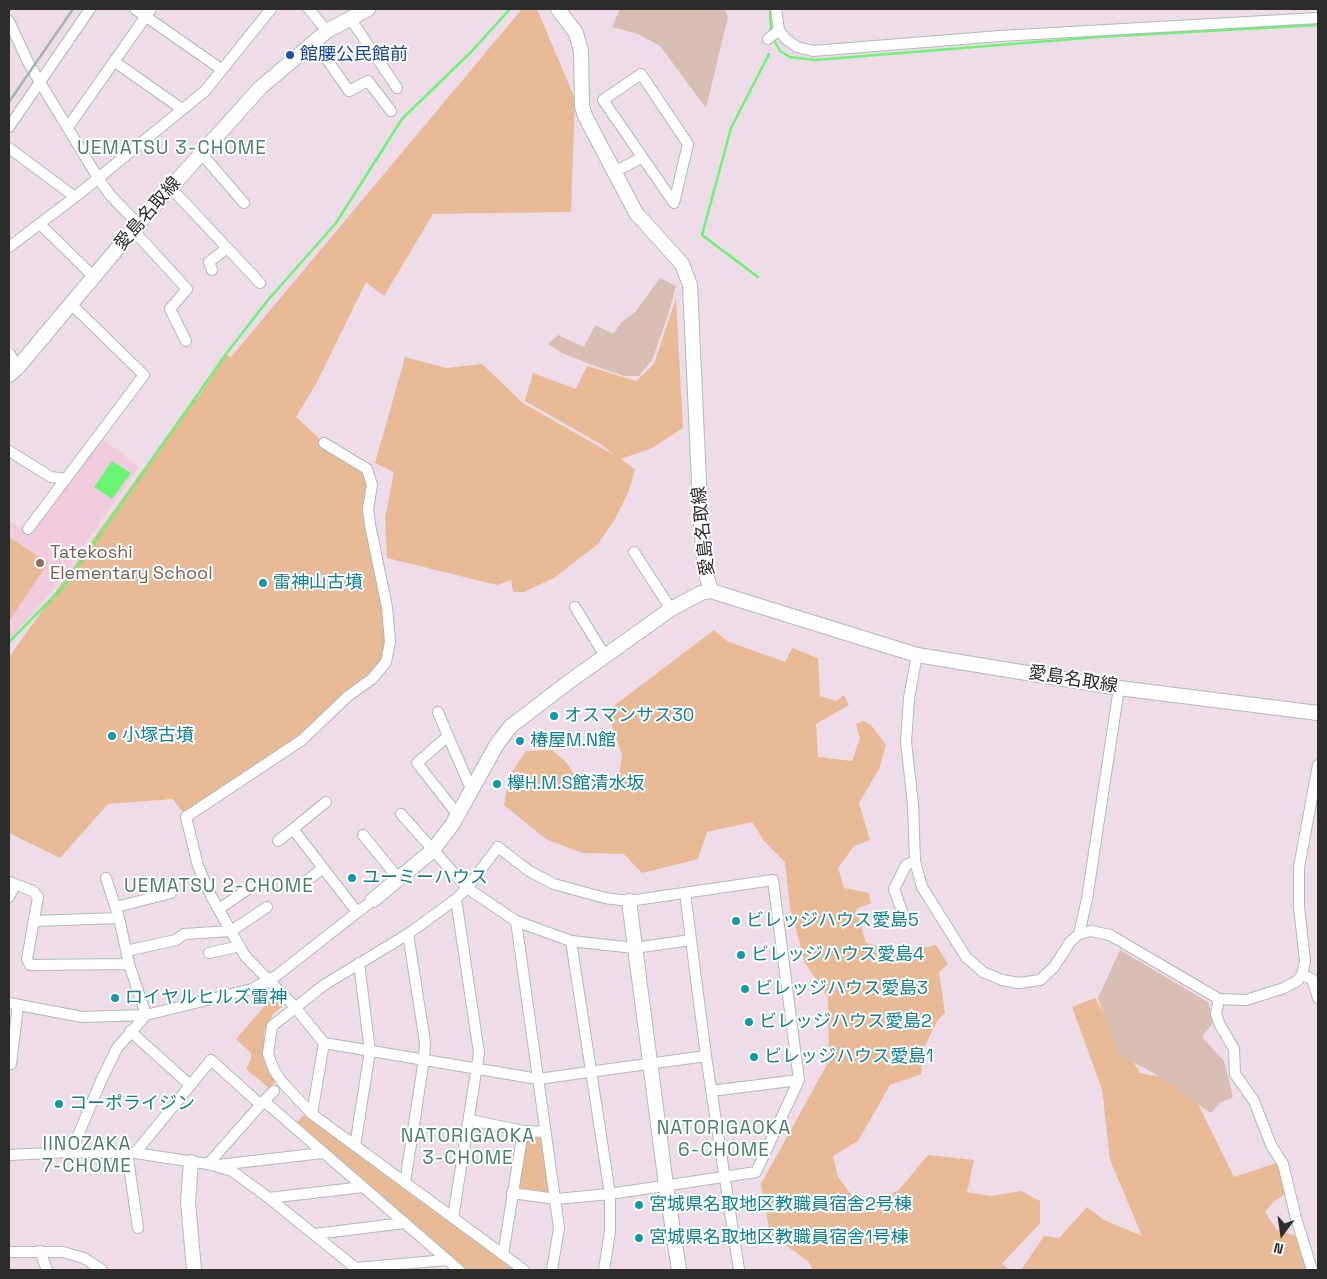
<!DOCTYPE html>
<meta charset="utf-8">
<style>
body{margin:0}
#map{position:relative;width:1327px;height:1279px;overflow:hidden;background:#eedde8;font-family:"Space Grotesk",sans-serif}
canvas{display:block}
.frame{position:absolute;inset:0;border:10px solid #2c2c2c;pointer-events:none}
.north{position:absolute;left:1257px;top:1209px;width:50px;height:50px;-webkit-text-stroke:4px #fff;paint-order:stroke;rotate:194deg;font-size:14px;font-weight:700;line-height:20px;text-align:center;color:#2c2c2c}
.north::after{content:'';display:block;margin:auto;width:18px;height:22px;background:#2c2c2c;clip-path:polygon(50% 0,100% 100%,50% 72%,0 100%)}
</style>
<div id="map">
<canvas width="1327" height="1279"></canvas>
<div class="frame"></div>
<div class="north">N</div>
</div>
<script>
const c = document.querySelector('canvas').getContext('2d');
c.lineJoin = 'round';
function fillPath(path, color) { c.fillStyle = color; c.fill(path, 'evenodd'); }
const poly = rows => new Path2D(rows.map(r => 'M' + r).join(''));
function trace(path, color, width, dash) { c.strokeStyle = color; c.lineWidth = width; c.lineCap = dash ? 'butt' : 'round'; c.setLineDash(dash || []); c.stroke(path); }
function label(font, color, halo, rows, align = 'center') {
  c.font = font + ' "Space Grotesk","Noto Sans JP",sans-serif'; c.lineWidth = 4; c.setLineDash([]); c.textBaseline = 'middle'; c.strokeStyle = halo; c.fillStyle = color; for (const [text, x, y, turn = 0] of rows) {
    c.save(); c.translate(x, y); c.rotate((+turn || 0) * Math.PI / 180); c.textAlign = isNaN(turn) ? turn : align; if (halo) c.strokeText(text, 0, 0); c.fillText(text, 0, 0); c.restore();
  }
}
const education = poly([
 [102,439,139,467,51,592,9,640,9,520,30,535]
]);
const green = poly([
 [522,9,537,9,575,99,571,212,433,214,384,296,366,282,316,384,296,417,324,443,367,469,390,642,372,679,302,740,186,817,173,799,108,804,60,858,9,833,9,657,179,419,201,393,226,354,231,357],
 [676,298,683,428,652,448,621,459,635,469,628,493,615,519,598,544,554,578,524,592,513,592,511,580,497,585,387,558,385,518,394,472,375,463,405,357,446,368,482,364,523,403,614,455,602,445,525,401,533,373,576,389,587,366,636,381,654,364],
 [9,537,48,563,9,621],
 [714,630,727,641,785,662,792,648,818,658,820,696,836,701,844,695,849,705,816,724,818,757,852,761,860,738,856,724,863,721,871,725,886,745,879,769,859,803,870,840,854,846,838,868,844,888,869,893,871,903,856,909,866,943,902,952,936,945,948,964,939,972,945,1013,937,1021,923,1050,921,1074,890,1085,858,1141,833,1156,838,1177,859,1205,898,1191,928,1155,974,1160,967,1192,991,1196,1021,1191,1040,1201,1040,1223,1002,1264,1010,1270,813,1270,808,1261,770,1234,761,1184,829,1061,828,998,805,963,790,908,785,862,764,841,752,822,707,832,698,859,642,873,624,854,582,853,546,839,504,805,509,776,526,751,552,750,566,762,583,788,617,790,622,755,607,711],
 [276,993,282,998,283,1006,273,1014,264,1032,264,1054,275,1082,269,1088,246,1069,251,1059,251,1053,236,1039],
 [1095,998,1140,1073,1187,1082,1234,1177,1276,1163,1289,1192,1274,1201,1265,1212,1277,1230,1296,1236,1308,1270,1021,1270,1044,1236,1059,1238,1087,1207,1104,1220,1142,1236,1110,1160,1102,1089,1072,1007],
 [304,1115,514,1270,463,1270,295,1124],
 [527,1134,539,1135,544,1139,550,1194,526,1192,519,1189,518,1185]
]);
const cemetery = poly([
 [620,9,724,9,728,17,706,108,660,46,638,34,612,27],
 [660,278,676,286,667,318,652,360,639,376,624,376,592,365,562,353,548,344,558,335,584,347,595,325,613,334,622,322,636,311],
 [1120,950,1208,1002,1214,1021,1202,1037,1224,1061,1233,1097,1220,1103,1211,1113,1150,1071,1119,1055,1098,998]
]);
const water = poly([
 [112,461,131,473,112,499,94,487]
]);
const stream = poly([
 [770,9,771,33],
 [773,38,780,51,790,57,815,60,1098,37,1318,25],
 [758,277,702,235,731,128,769,54],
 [9,642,63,587,226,354,268,300,336,223,402,119,471,52,510,9]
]);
const street = poly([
 [135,9,221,69],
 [309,9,327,31],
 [776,9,779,30,786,39,797,47,813,51,1000,36,1318,18],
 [350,18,397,88],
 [9,21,29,64,98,178,111,196,138,224],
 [768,39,779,30],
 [314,41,349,91,368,81,391,111],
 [115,62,182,109],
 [641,74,688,144,674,203,603,100,641,74],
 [9,127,90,9],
 [68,127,151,9],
 [9,148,75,197],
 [201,153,244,203],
 [614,172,641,158],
 [171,188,260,283],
 [40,224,93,276],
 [133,230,187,289,170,309,186,341],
 [9,247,75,197,205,91,271,9],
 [212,270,209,262,227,248],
 [9,353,18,367],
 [9,451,51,477,66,479],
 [28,529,144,375,70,303],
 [634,552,671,609],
 [575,607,605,656],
 [917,655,909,698,906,742,913,804,915,861,922,887,966,957,983,972,1002,980,1019,983,1040,980,1054,967,1070,942,1079,934,1091,931,1110,935,1219,999,1246,1000,1284,988,1297,981,1302,975,1305,961,1299,907,1299,867,1318,765],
 [438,712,448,736],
 [326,802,293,829,357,912],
 [401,814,467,888,516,921,571,941,634,948,691,940],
 [458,815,417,763,448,736,472,791],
 [363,835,399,879],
 [278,841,293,829],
 [9,882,33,891,38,897,27,959,30,965,129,964],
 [300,886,323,868],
 [685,893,706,1056,739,1270],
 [9,897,15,885],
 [116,907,171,893],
 [219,909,251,887],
 [903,914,894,889,906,865,915,861],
 [34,921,119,918],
 [516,921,559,1228,552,1270],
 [1079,934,1087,899,1119,688],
 [571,941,610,1194,610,1231,604,1270],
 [126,951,176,940,184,934,231,931,267,907],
 [209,953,240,946],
 [1302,975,1312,979,1318,998],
 [1219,999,1216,1014,1220,1025,1234,1049,1235,1074,1254,1101,1271,1145,1283,1164,1296,1218,1312,1270],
 [9,1003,82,1017,146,1015,129,964,119,918,106,878],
 [130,1031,190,1085],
 [324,1043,538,1079,706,1056],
 [9,1064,11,1064,18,1005],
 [711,1091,799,1080],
 [264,1101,274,1091],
 [312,1114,324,1043,295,1007,245,956,211,896,198,866,186,817,302,740,348,696,372,679,386,662,390,642,387,607,370,525,368,509,372,485,367,469,324,443],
 [470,1120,523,1131,546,1132],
 [355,1146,370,1051,359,963],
 [71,1152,135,1153,208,1164,232,1171,269,1198,358,1270],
 [127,1152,138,1228],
 [135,1153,211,1060,261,1105],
 [9,1155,71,1152,101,1081,117,1048,146,1015,252,989,276,976,373,900],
 [208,1164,264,1101,459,1270],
 [218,1165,323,1153],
 [405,1183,424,1059,425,1042,408,934],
 [512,1193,556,1199,610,1194,756,1172,799,1080,773,880,629,901,605,898,554,884,529,871,498,847,467,888,456,899,408,934,324,985,272,1026,268,1054,274,1070,282,1082,312,1114,524,1270],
 [269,1198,363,1187],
 [453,1218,479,1053,456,899],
 [315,1234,404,1223],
 [40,1251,47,1270],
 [9,1252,63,1252,84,1258,102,1270],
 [503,1255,523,1131],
 [356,1268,447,1260]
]);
const secondary = poly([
 [558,9,576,33,581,51,582,106,585,116,636,213,682,264,690,285,701,525,705,570,711,591,917,655,1119,688,1318,713],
 [9,375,18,367,138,224,260,88,327,31,368,9],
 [373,900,432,851,452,825,497,744,511,726,570,681,671,609,701,593,711,591],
 [629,901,666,1185,679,1270],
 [191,1162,188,1202,194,1270]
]);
const rail = poly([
 [9,102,73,9]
]);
const markers = [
 [290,55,5,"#1a4fb4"],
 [40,563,5,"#8d6e63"],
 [263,583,5,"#0f9aa8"],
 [554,716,5,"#0f9aa8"],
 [112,736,5,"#0f9aa8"],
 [520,741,5,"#0f9aa8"],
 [497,784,5,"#0f9aa8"],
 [352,878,5,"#0f9aa8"],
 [736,921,5,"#0f9aa8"],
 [741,955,5,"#0f9aa8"],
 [745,989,5,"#0f9aa8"],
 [115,998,5,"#0f9aa8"],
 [749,1022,5,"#0f9aa8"],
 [754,1057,5,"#0f9aa8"],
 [59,1104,5,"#0f9aa8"],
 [639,1205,5,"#0f9aa8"],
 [639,1238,5,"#0f9aa8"]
];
const transitNames = [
 ["館腰公民館前",300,55]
];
const streetNames = [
 ["愛島名取線",148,214,-49],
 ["愛島名取線",704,531,-96],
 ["愛島名取線",1073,680,9]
];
const educationNames = [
 ["Tatekoshi",50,553],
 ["Elementary School",50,574]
];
const cultureNames = [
 ["雷神山古墳",273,583],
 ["オスマンサス30",564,716],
 ["小塚古墳",122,736],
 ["椿屋M.N館",530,741],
 ["欅H.M.S館清水坂",507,784],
 ["ユーミーハウス",362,878],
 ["ビレッジハウス愛島5",746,921],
 ["ビレッジハウス愛島4",751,955],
 ["ビレッジハウス愛島3",755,989],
 ["ロイヤルヒルズ雷神",125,998],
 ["ビレッジハウス愛島2",759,1022],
 ["ビレッジハウス愛島1",764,1057],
 ["コーポライジン",69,1104],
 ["宮城県名取地区教職員宿舎2号棟",649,1205],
 ["宮城県名取地区教職員宿舎1号棟",649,1238]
];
const neighbourhoodNames = [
 ["UEMATSU 3-CHOME",172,149],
 ["UEMATSU 2-CHOME",219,887],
 ["NATORIGAOKA",724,1129],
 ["6-CHOME",724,1151],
 ["NATORIGAOKA",468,1137],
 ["3-CHOME",468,1159],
 ["IINOZAKA",87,1145],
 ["7-CHOME",87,1167]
];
fillPath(education, '#f1ccdf');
fillPath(green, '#e8bb96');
fillPath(cemetery, '#d9bfb3');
fillPath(water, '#6af672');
trace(stream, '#6af672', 2.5);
trace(street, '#adbcb7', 12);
trace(secondary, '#adbcb7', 16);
trace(street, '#fff', 10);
trace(secondary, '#fff', 14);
trace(rail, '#9fb7af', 2.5);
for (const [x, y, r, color] of markers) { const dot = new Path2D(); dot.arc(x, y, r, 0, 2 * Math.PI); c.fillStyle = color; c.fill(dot); trace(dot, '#fff', 2); }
label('18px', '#164399', '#fff', transitNames, 'left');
label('18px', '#2c2c2c', '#fff', streetNames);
label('18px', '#785e54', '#fff', educationNames, 'left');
label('18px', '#0d838f', '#fff', cultureNames, 'left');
c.letterSpacing = '1px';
label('19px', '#49806a', '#fff', neighbourhoodNames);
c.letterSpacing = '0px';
</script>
